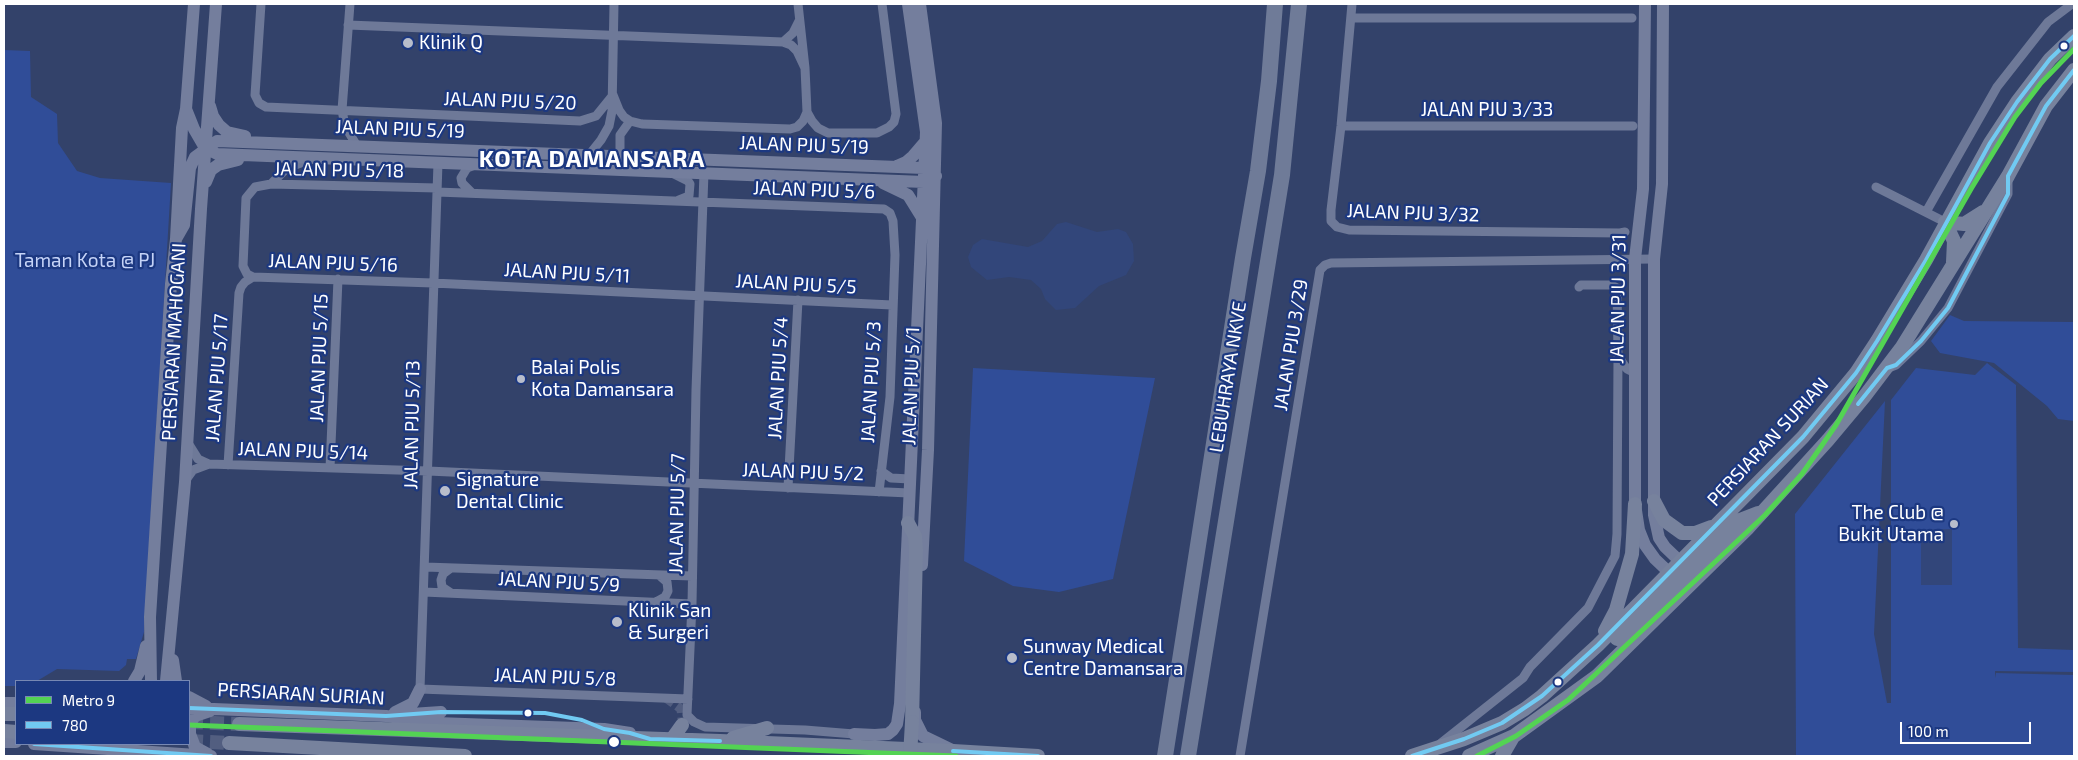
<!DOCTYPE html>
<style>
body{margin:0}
#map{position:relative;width:2078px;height:760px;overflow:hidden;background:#33426a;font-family:"Exo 2",sans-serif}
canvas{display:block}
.frame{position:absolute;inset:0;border:5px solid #fff;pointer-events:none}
.legend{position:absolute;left:15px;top:680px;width:175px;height:65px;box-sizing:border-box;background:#1c3881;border:1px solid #7788b3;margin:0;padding:6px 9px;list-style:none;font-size:15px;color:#fff}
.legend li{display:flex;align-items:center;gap:10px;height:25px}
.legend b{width:25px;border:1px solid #7788b3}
.scale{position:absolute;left:1900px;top:722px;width:131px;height:22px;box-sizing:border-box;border:2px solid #fff;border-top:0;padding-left:6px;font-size:15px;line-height:18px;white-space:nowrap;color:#fff;-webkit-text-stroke:4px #1c3881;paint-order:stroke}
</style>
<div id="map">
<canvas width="2078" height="760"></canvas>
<div class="frame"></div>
<ul class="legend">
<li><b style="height:6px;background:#53d353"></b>Metro 9</li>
<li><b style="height:6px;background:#71caf2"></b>780</li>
</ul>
<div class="scale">100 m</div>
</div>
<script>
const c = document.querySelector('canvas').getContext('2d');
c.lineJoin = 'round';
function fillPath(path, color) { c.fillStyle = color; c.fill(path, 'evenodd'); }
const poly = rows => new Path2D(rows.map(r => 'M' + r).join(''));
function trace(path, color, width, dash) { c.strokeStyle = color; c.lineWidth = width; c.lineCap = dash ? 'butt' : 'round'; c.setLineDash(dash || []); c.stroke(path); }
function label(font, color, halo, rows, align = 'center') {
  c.font = font + ' "Exo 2",sans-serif'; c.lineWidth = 4.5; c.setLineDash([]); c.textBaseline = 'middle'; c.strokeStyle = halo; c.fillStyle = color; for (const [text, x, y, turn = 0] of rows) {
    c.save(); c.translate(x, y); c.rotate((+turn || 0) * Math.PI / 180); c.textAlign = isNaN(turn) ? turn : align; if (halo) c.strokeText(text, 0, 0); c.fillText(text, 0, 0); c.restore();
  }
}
const green = poly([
 [4,50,30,51,31,97,57,114,58,143,77,171,100,178,171,183,144,632,136,659,127,659,126,665,119,671,57,669,37,681,16,681,16,686,4,686],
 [1950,315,1964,321,2074,322,2074,421,2058,419,2047,406,1994,363,1940,353,1931,341],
 [1987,363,2016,385,2018,648,2074,650,2074,672,1995,671,1995,678,1996,673,2074,675,2074,756,1796,756,1795,514,1885,401,1874,634,1887,703,1891,703,1891,400,1916,368,1975,375],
 [973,368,1155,378,1113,579,1059,592,1013,586,964,561]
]);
const water = poly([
 [1066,222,1097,232,1118,229,1126,232,1133,244,1134,261,1126,275,1099,286,1075,308,1056,310,1045,299,1041,289,1031,280,1009,277,987,280,971,267,968,257,973,245,982,239,1028,247,1042,241,1057,224],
 [1952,529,1952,585,1921,585,1921,530]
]);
const streetTunnel = poly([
 [666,698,681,709,682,719]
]);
const primaryTunnel = poly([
 [189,722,239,724],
 [189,741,229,743]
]);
const street = poly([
 [261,4,255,95,259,103,266,107,580,121,596,116,613,95],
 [350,4,342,110,345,126,357,146],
 [798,4,805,68,807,112,812,121,818,128,828,133,877,133,889,127,894,122,896,114,882,4],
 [1352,4,1341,126,1331,210,1331,221,1337,227,1349,230,1620,233,1625,232],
 [1351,18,1632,18],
 [348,25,783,42,791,45,797,51,805,68],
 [783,42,793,33,799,21],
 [613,95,619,110,624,117,630,121,642,124,790,129,797,127,803,121,807,112],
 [1341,126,1633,126],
 [589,155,601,140,609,126,612,111,614,4],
 [620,156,620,135,630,121],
 [438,163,420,689,688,699],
 [704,173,696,390,692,604,687,715,694,722,705,727,805,730,854,734],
 [674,174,688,181,690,184,689,196,679,200],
 [271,184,287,168,309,160],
 [1876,187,1945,222],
 [437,192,884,209,890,213,893,221,895,255,890,397,879,492],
 [471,192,462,183,461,178,467,168,475,165],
 [1926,212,1997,87,2048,22,2072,4],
 [253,277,247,274,243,266,246,198,255,187,271,184,437,188],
 [1579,287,1581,285,1612,285,1617,288,1618,356,1627,369,1635,373],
 [1891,367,1896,365,1921,341,1948,308,2008,194,2008,179],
 [188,443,198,459,209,464],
 [228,465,239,293,241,287,245,282,253,277,433,283,892,305],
 [330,468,338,279],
 [881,471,891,478,910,479],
 [185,481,193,470,209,464,428,471,909,493],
 [788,488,798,300],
 [425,567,692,576],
 [451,568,443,574,441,580,442,587,451,593],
 [424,592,692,604],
 [656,602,665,597,668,591,667,582,659,575],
 [1441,743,1523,678,1530,667,1588,608,1615,556,1617,534,1618,356],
 [1240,756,1320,270,1325,265,1331,263,1654,259]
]);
const secondary = poly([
 [920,4,936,123,928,450,922,565],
 [1645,4,1643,189,1635,259,1635,504,1639,530,1645,545,1655,559,1676,579],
 [1663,4,1662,184,1654,259,1654,515,1659,538,1665,547,1687,568],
 [210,106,213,116,219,125,227,132,245,136],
 [186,109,194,129,205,148,217,154,924,182,936,176],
 [897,166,906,162,913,156,925,142],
 [206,182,211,170,218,165,238,160],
 [883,183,908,195,921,216],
 [176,239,184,225,190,168,195,157,217,141,924,168],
 [173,660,176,681],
 [134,681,140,671,146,646],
 [151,681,150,617,171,284,176,239,182,128,186,109,194,4],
 [166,681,185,482,201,209,216,4],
 [189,697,206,706],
 [4,703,16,703],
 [189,708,386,716,437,723,604,729,630,733],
 [395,712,413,703,420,689],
 [915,712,915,720,923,736,952,750],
 [411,714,441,712],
 [854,734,875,735,888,734,893,730,897,724,900,704,926,132,908,4],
 [4,742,16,742],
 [34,744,211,756],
 [208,754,195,747,190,734,190,724,195,716,210,711]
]);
const primary = poly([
 [1945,222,1964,224,1983,212],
 [1945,222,1954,241,1953,262],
 [1654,501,1664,520,1682,533,1695,533,1711,527],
 [908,523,915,536,916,550,912,722],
 [1605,631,1616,610,1632,554,1635,504],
 [1617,639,1740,520,1758,513],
 [4,714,16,714],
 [239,724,720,741,953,751,1038,756],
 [4,731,16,732],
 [733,738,767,728],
 [672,739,682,725],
 [229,743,465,756],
 [1412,756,1464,739,1502,723,1525,709,1542,696,1598,645,1803,437,1856,373,1877,341,1926,260,1990,143,2017,102,2050,59,2074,36],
 [1469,756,1514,736,1597,676,1747,529,1828,440,1864,397,1902,347,2008,176,2046,106,2074,70],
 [1502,756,1513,737]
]);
const highway = poly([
 [1165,756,1243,258,1258,171,1269,81,1275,4],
 [1188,756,1282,175,1299,4]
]);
const primaryBridge = poly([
 [910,756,912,722]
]);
const bus1 = poly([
 [1858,404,1887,368,1896,365,1921,341,1948,308,2008,194,2008,176,2046,106,2074,70],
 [189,708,386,716,441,712,545,713,582,720,604,729,630,733,650,739,720,741],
 [34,744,211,756],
 [953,751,1038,756],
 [1412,756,1464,739,1502,723,1542,696,1598,645,1803,437,1856,373,1877,341,1926,260,1990,143,2017,102,2050,59,2074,36]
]);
const metro1 = poly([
 [189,725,956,756],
 [1477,756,1516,736,1568,700,1765,515,1802,474,1836,425,1971,189,2015,117,2041,83,2074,49]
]);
const markers = [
 [408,43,6,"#b8bdcb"],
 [2064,46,4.5,"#fff"],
 [521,379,5,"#b8bdcb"],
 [445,491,6,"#b8bdcb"],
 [1954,524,5,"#b8bdcb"],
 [617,622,6,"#b8bdcb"],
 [1012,658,6,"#b8bdcb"],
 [1558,682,4.5,"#fff"],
 [528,713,4.5,"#fff"],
 [614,742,6,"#fff"]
];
const poiNames = [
 ["Klinik Q",419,43],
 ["Balai Polis",531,368],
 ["Kota Damansara",531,390],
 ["Signature",456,480],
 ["Dental Clinic",456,502],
 ["The Club @",1944,513,"right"],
 ["Bukit Utama",1944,535,"right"],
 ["Klinik San",628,611],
 ["& Surgeri",628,633],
 ["Sunway Medical",1023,647],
 ["Centre Damansara",1023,669]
];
const streetNames = [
 ["JALAN PJU 5/20",510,101,2],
 ["JALAN PJU 3/33",1487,110],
 ["JALAN PJU 5/19",400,129,2],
 ["JALAN PJU 5/19",804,145,2],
 ["JALAN PJU 5/18",339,170,1],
 ["JALAN PJU 5/6",814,190,2],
 ["JALAN PJU 3/32",1413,213,2],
 ["JALAN PJU 5/16",333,263,2],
 ["JALAN PJU 5/11",567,273,3],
 ["JALAN PJU 5/5",796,284,3],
 ["JALAN PJU 3/31",1618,299,-89],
 ["PERSIARAN MAHOGANI",174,342,-87],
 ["JALAN PJU 3/29",1291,345,-81],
 ["JALAN PJU 5/15",319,358,-88],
 ["LEBUHRAYA NKVE",1228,377,-81],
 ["JALAN PJU 5/17",217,378,-86],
 ["JALAN PJU 5/4",778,378,-87],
 ["JALAN PJU 5/3",871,382,-87],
 ["JALAN PJU 5/1",911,386,-88],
 ["JALAN PJU 5/13",412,425,-89],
 ["PERSIARAN SURIAN",1768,442,-47],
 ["JALAN PJU 5/14",303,451,2],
 ["JALAN PJU 5/2",803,472,2],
 ["JALAN PJU 5/7",677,514,-89],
 ["JALAN PJU 5/9",559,582,3],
 ["JALAN PJU 5/8",555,677,2],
 ["PERSIARAN SURIAN",301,694,3]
];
const parkNames = [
 ["Taman Kota @ PJ",85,261]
];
const districtNames = [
 ["KOTA DAMANSARA",592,159]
];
fillPath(green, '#304d98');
fillPath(water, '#32467a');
trace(streetTunnel, '#525e80', 9, [9, 4.5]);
trace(primaryTunnel, '#525e80', 14, [14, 7]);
trace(street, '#6e7998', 9);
trace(secondary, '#747e9d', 12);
trace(primary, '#77829d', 14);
trace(highway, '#6f7b98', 16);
trace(primaryBridge, '#77829d', 14);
trace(bus1, '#71caf2', 4);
trace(metro1, '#53d353', 5);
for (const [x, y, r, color] of markers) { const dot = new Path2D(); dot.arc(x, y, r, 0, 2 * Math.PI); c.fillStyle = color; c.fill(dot); trace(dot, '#1c3881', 2); }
label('19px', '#fff', '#1c3881', poiNames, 'left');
label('19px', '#fff', '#1c3881', streetNames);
label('19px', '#c5d3f7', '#1c3881', parkNames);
c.letterSpacing = '1px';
label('bold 24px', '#fff', '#1c3881', districtNames);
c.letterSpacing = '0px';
</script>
